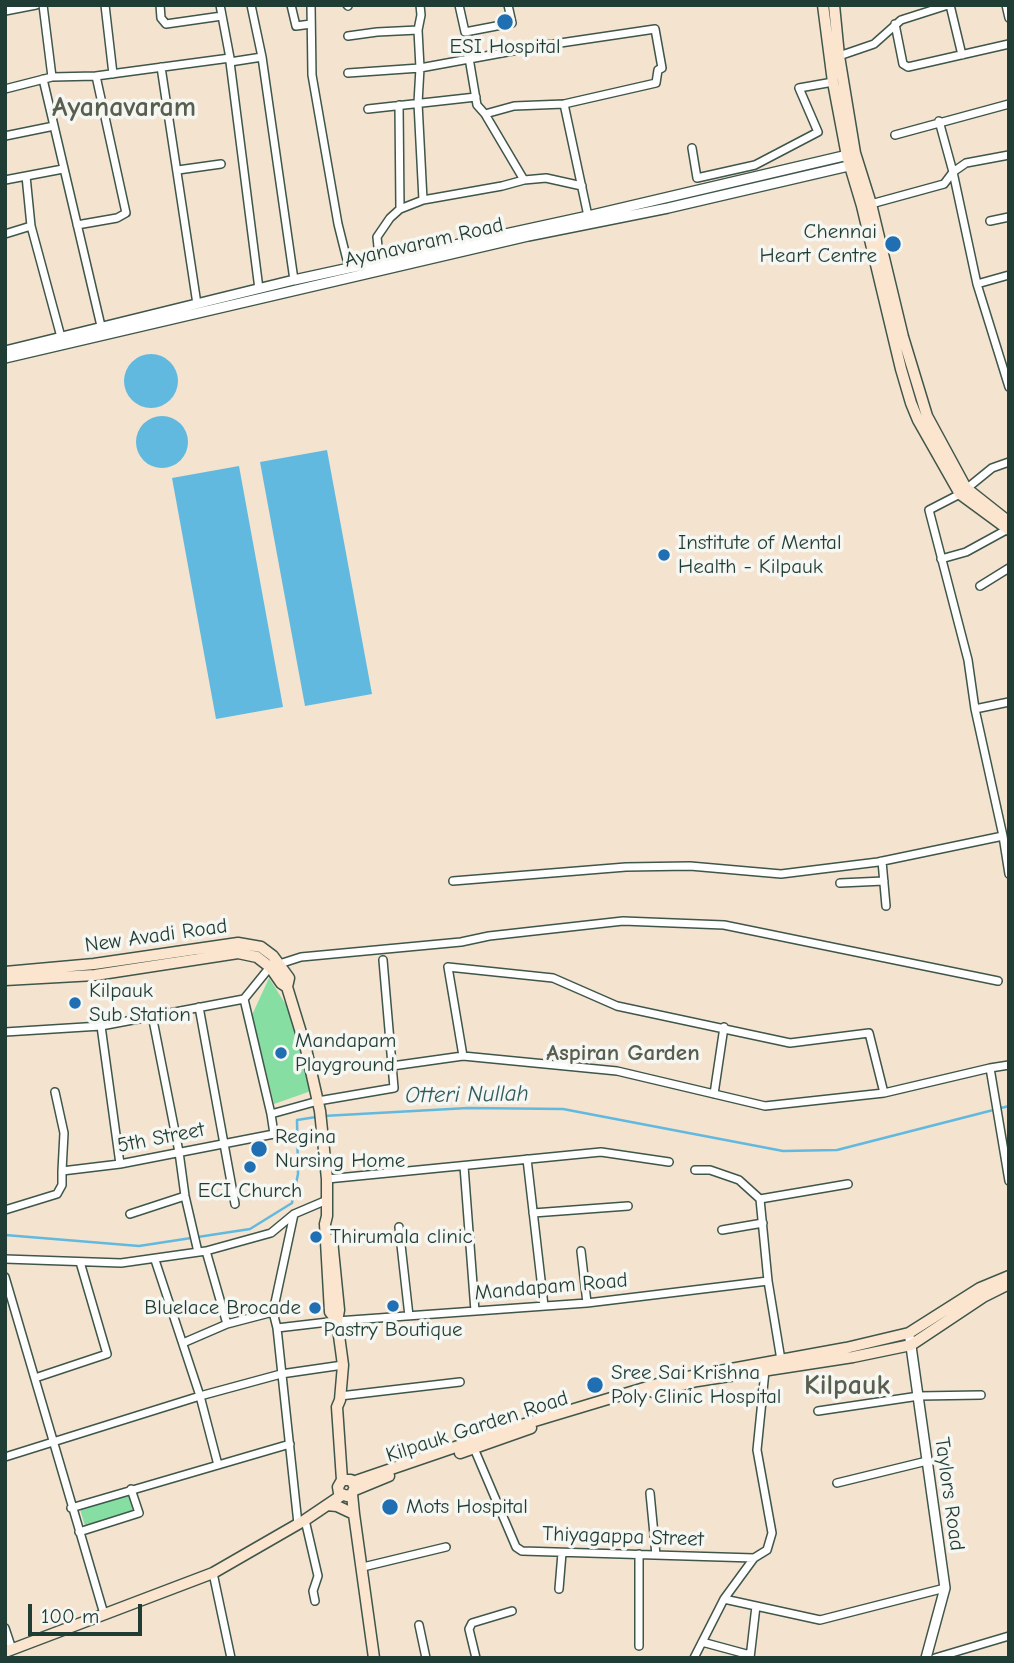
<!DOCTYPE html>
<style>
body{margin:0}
#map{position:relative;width:1014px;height:1663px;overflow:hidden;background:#f4e3ce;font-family:"Comic Neue",sans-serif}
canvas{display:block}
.frame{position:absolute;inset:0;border:7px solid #1f3d34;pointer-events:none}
.scale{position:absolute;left:28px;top:1604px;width:114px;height:32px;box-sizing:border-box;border:4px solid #1f3d34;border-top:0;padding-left:9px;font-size:21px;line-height:24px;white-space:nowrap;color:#1f3d34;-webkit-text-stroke:5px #f6f6f2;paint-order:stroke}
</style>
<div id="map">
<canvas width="1014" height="1663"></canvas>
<div class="frame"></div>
<div class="scale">100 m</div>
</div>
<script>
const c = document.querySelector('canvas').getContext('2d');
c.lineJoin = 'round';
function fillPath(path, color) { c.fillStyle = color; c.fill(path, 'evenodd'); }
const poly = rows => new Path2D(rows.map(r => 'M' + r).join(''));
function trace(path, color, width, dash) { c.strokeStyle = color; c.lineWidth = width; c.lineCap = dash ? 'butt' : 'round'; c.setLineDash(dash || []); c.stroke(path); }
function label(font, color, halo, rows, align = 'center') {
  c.font = font + ' "Comic Neue",sans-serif'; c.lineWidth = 7; c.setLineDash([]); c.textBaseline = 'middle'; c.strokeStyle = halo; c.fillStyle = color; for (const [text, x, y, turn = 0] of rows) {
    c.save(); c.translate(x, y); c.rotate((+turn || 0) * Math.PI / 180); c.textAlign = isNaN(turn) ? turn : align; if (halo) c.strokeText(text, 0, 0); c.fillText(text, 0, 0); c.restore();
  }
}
const green = poly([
 [269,978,288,1008,311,1091,274,1104,252,1015],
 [129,1494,134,1511,85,1526,80,1509]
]);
const water = poly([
 '124 381a27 27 0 1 1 54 0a27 27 0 1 1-54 0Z',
 '136 442a26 26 0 1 1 52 0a26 26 0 1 1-52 0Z',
 [327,450,372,694,305,706,260,462],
 [239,466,283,707,216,719,172,478]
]);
const stream = poly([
 [323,1116,468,1108,563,1109,783,1151,837,1150,1009,1106],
 [5,1235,139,1246,250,1229,292,1203,298,1174,297,1120,316,1117]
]);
const minor = poly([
 [43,5,52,77],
 [105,5,113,74],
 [160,5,161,18,166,24,222,16],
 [220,5,230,58],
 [251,5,262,57,294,280],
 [291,5,296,26,311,24],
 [311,5,312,75,338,224,349,268],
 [347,5,348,6],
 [420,5,421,15,418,30,420,68,418,103,423,200],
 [459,5,465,32,512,23,508,5],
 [950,5,962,55],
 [1006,5,1009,18],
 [5,11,36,5],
 [895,24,903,64,908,67,1009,44],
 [348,36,377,32,418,30],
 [839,56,874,44,901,20,948,5],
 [469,58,477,105,485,114,524,180],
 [230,62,259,289],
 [161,67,197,304],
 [348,73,420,68,540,46,655,29,662,68,658,70,656,83,564,104],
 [43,79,101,326],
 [5,89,52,77,96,76,230,58,230,62,262,57],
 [399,105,400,209],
 [368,109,476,97],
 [485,114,514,106,564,104,588,216],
 [939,121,953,172,977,284,1009,387],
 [895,135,1009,104],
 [5,136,54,126],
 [692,148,697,178,755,165,818,132,799,88,833,82],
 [178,170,221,164],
 [26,176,31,226,61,337],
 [5,180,63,169],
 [871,204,944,184,953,172,966,163,1009,155],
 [990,221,1009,217],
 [77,225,117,218,126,213,96,76],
 [5,234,31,226],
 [380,266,377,237,390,218,400,209,423,200,502,186,524,180,546,178,582,186],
 [977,284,1009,275],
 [1009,462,992,468,960,494,929,510,968,660,975,709,1003,836,1009,874],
 [941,559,966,552,1008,529],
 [980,586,1009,568],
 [975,709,1009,702],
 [882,861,886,906],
 [453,881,626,867,690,866,781,874,878,862,1003,836],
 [840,883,884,881],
 [244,999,271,1114],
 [199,1007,235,1204],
 [152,1015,179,1152,185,1196,198,1252],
 [101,1026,120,1164],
 [5,1032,101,1026,244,999,270,967,301,957,461,942,489,936,623,921,724,925,998,981],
 [463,1056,448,967,553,978,617,1006,790,1043,869,1033,884,1093],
 [392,1066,463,1056,617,1071,765,1106,884,1093,990,1068,1009,1065],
 [990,1068,1009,1181],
 [55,1092,64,1133,62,1171],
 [714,1094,724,1027],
 [527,1159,544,1306],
 [464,1166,475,1311],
 [695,1170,710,1170,739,1180,760,1199],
 [327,1179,601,1152,669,1162],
 [5,1210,57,1194,62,1185,62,1171,120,1164,274,1134,271,1114,318,1101,394,1088,383,960],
 [533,1213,628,1206],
 [130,1214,185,1196],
 [294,1214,273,1312,277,1328,298,1524],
 [399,1227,409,1316],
 [722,1230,763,1223],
 [206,1251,227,1324],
 [581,1251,587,1303],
 [5,1259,121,1263,206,1251,271,1233,294,1214,327,1200],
 [155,1260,200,1396,218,1465],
 [5,1277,104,1614],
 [277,1328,337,1321,587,1303,768,1281],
 [183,1343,227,1324,273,1312],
 [781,1360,768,1281,760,1199,848,1184],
 [35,1378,107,1354,80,1262],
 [340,1396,460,1382],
 [818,1411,919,1396,981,1395],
 [473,1446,516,1547,522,1551,754,1558],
 [5,1457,200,1396,281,1374,343,1365],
 [837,1483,927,1461],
 [650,1493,656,1555],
 [71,1508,290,1444],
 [305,1520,318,1576,313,1591,315,1601],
 [79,1532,139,1513,131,1489],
 [363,1567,446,1547],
 [213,1573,231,1658],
 [559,1589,562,1553],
 [724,1599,820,1620,945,1588],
 [419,1625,426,1658],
 [5,1628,12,1649],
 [702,1642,750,1655],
 [639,1646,639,1554],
 [476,1658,469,1629,472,1623,512,1611],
 [694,1658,724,1599,754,1558,767,1550,772,1533,757,1450,765,1371],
 [750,1658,756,1606],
 [935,1658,1009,1636]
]);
const tertiary = poly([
 [5,351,294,280,588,216,852,154],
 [5,358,528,236,668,208,857,164],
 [910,1339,945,1588,926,1658]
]);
const secondary = poly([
 [823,5,833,82,847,156,862,206,901,369,911,403,918,420,960,494,1009,530],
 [834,5,839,56,855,153,871,204,903,337,927,416,966,488,1009,522],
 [5,972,94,964,238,943,261,947,273,956,289,978,287,987,306,1049,320,1111,327,1179,327,1216,325,1224,330,1312,337,1321],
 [5,980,95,975,238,953,257,957,270,967,281,983,287,987],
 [332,1240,339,1310,337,1321,343,1365,340,1400,337,1407,342,1480],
 [653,1392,697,1381,853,1357,911,1345,983,1297,1009,1284],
 [460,1453,531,1428],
 [353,1482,508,1429,671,1380,846,1348,909,1333,980,1288,1009,1276],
 [355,1490,389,1476],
 [352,1494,347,1496,339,1493,338,1487,342,1480,351,1480,355,1487,352,1494,354,1514,374,1658],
 [327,1505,337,1506,354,1514],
 [5,1652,213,1573,305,1520,342,1495]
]);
const markers = [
 [505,22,9,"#1f6fb2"],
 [893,244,9,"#1f6fb2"],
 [664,555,7,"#1f6fb2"],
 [75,1003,7,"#1f6fb2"],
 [281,1053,7,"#1f6fb2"],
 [259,1149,9,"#1f6fb2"],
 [250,1167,7,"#1f6fb2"],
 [316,1237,7,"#1f6fb2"],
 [393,1306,7,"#1f6fb2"],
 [315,1308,7,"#1f6fb2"],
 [595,1385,9,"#1f6fb2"],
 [390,1507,9,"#1f6fb2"]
];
const poiNames = [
 ["ESI Hospital",505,47,"center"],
 ["Chennai",877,232,"right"],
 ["Heart Centre",877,256,"right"],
 ["Institute of Mental",678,543],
 ["Health - Kilpauk",678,567],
 ["Kilpauk",89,991],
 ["Sub Station",89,1015],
 ["Mandapam",295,1041],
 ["Playground",295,1065],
 ["Regina",275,1137],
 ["Nursing Home",275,1161],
 ["ECI Church",250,1191,"center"],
 ["Thirumala clinic",330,1237],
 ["Bluelace Brocade",301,1308,"right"],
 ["Pastry Boutique",393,1330,"center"],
 ["Sree Sai Krishna",611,1373],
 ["Poly Clinic Hospital",611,1397],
 ["Mots Hospital",406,1507]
];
const streetNames = [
 ["Ayanavaram Road",424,243,-13],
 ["New Avadi Road",156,936,-8],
 ["5th Street",161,1138,-11],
 ["Mandapam Road",551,1287,-5],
 ["Kilpauk Garden Road",477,1427,-18],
 ["Taylors Road",949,1494,82],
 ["Thiyagappa Street",623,1537,2]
];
const neighbourhoodNames = [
 ["Aspiran Garden",623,1053]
];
const waterNames = [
 ["Otteri Nullah",467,1095,-1]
];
const districtNames = [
 ["Ayanavaram",124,108],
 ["Kilpauk",847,1386]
];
fillPath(green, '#86dea2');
fillPath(water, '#62b9df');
trace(stream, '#62b9df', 2.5);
trace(minor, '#3f564b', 10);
trace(tertiary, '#3f564b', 12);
trace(secondary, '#3f564b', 13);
trace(minor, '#fff', 7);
trace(tertiary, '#fff', 9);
trace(secondary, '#fce5cf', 10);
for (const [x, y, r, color] of markers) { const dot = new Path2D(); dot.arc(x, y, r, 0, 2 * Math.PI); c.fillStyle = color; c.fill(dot); trace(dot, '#f6f6f2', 2.5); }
label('21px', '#1f3d34', '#f6f6f2', poiNames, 'left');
label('21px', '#1f3d34', '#f6f6f2', streetNames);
label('bold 23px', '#595f4f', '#f6f6f2', neighbourhoodNames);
label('italic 23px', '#305c5f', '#f6f6f2', waterNames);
label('bold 28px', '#595f4f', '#f6f6f2', districtNames);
</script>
